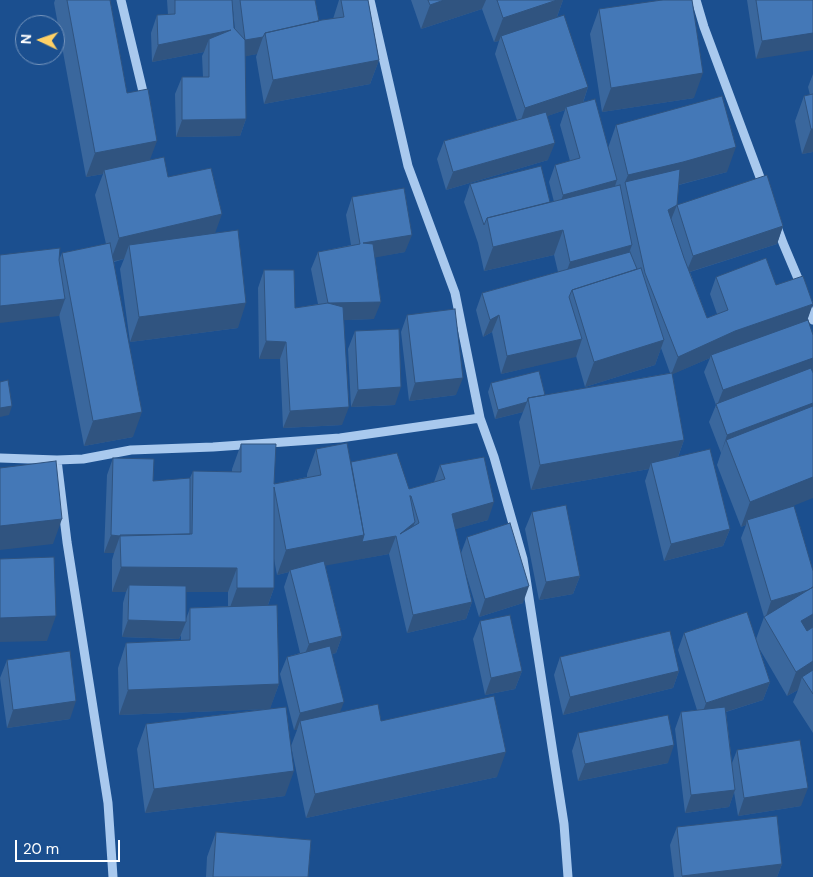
<!DOCTYPE html>
<style>
body{margin:0}
#map{position:relative;width:813px;height:877px;overflow:hidden;background:#1b4f8f;font-family:"DM Sans",sans-serif}
canvas{display:block}
.north{position:absolute;left:15px;top:15px;width:50px;height:50px;box-sizing:border-box;background:#1b4f8f;border:1px solid #7695bc;border-radius:50%;rotate:273deg;font-size:14px;font-weight:700;line-height:20px;text-align:center;color:#fff}
.north::after{content:'';display:block;margin:auto;width:18px;height:22px;background:#ffd166;clip-path:polygon(50% 0,100% 100%,50% 72%,0 100%)}
.scale{position:absolute;left:15px;top:840px;width:105px;height:22px;box-sizing:border-box;border:2px solid #fff;border-top:0;padding-left:6px;font-size:15px;line-height:18px;white-space:nowrap;color:#fff;-webkit-text-stroke:4px #1b4f8f;paint-order:stroke}
</style>
<div id="map">
<canvas width="813" height="877"></canvas>
<div class="north">N</div>
<div class="scale">20 m</div>
</div>
<script>
const c = document.querySelector('canvas').getContext('2d');
c.lineJoin = 'round';
const poly = rows => new Path2D(rows.map(r => 'M' + r).join(''));
function trace(path, color, width, dash) { c.strokeStyle = color; c.lineWidth = width; c.lineCap = dash ? 'butt' : 'round'; c.setLineDash(dash || []); c.stroke(path); }
function fillPath(path, color) { c.fillStyle = color; c.fill(path, 'evenodd'); }
const minor = poly([
 [121,0,145,100],
 [370,0,408,166,455,293,480,418,494,457,523,559,564,824,568,877],
 [696,0,704,27,764,188],
 [776,224,783,243,802,288],
 [806,303,813,320],
 [0,458,57,460,83,459,131,450,213,447,340,438,480,418],
 [57,460,67,542,108,803,113,877]
]);
const wall = poly([
 [55,0,110,0,127,93,150,160,168,177,215,233,238,328,130,342,120,269,124,259,114,262,133,437,84,446,59,314,59,316,59,260,62,253,106,244,95,195,103,174,86,177,54,3],
 [167,0,232,0,234,28,235,30,232,0,315,0,319,21,333,19,339,0,368,0,379,60,370,84,264,104,256,57,257,54,245,56,246,119,240,136,176,137,175,94,182,77,203,77,202,56,204,52,152,62,151,33,157,15,168,15],
 [411,0,563,0,557,17,588,87,583,103,608,148,616,125,727,172,679,185,677,205,783,226,777,244,690,272,707,318,717,314,710,294,716,277,776,285,813,302,807,320,788,508,813,571,813,733,793,702,798,690,787,696,759,648,770,682,763,700,726,712,732,763,737,750,801,806,738,816,734,792,729,807,685,813,675,729,681,712,697,710,678,650,684,633,756,639,764,617,741,538,746,525,741,527,717,465,721,453,709,422,716,405,704,372,710,358,672,374,684,440,678,457,730,529,723,546,664,561,645,481,649,469,531,490,519,422,523,412,495,419,488,392,491,383,545,395,670,373,661,348,655,365,585,387,576,356,501,374,492,332,483,337,476,310,482,293,558,272,554,255,484,271,478,243,464,202,470,184,550,202,554,202,549,182,555,165,570,161,560,125,565,110,547,116,548,160,446,190,437,159,444,141,517,120,495,54,499,41,494,42,482,9,421,29],
 [747,0,813,0,756,59],
 [599,9,694,98,602,112,590,34],
 [813,74,813,152,802,154,795,121,804,96,810,95,808,87],
 [352,197,405,252,375,257,374,319,344,320,342,425,283,428,280,359,259,359,258,288,264,270,295,308,318,304,311,269,318,252,351,245,346,215],
 [407,315,456,395,409,401,401,332],
 [355,331,395,405,351,407,348,349],
 [241,444,274,484,307,477,307,474,316,449,351,462,409,489,434,482,440,465,488,520,455,529,461,553,467,537,523,603,479,617,464,567,472,602,466,619,407,633,389,554,325,565,342,636,336,653,332,654,340,713,381,721,497,777,306,818,291,746,297,730,294,730,280,674,287,657,300,653,284,587,289,572,277,575,274,559,274,588,268,605,279,684,270,708,285,796,145,813,137,749,146,724,267,709,119,715,118,668,126,643,181,641,181,635,179,639,122,637,123,603,126,592,112,592,112,560,114,553,104,553,107,475,113,458,153,481,190,478,193,471,232,472,232,469],
 [186,592,228,592,228,606,190,608,186,619],
 [532,512,580,576,573,594,539,600,525,529],
 [480,621,522,671,515,689,485,695,473,639],
 [560,657,679,671,673,688,563,715,554,675],
 [7,660,70,719,7,728,0,678],
 [578,733,668,763,578,781,572,751],
 [677,827,782,864,777,877,674,877,670,845],
 [216,832,308,877,206,877,207,857]
]);
const shadedWall = poly([
 [444,0,486,0,482,9,421,29,430,5],
 [557,0,563,0,555,22,501,36,499,41,494,42,503,18],
 [231,30,209,39,204,52,152,62,158,45],
 [813,33,813,50,756,59,762,41],
 [263,37,257,54,238,58,245,40],
 [379,60,370,84,264,104,273,80],
 [703,73,694,98,602,112,611,88],
 [588,87,582,105,566,107,565,110,519,126,525,108],
 [246,119,240,136,176,137,182,120],
 [811,129,813,129,813,152,802,154],
 [157,141,148,165,104,170,103,174,86,177,95,153],
 [555,143,548,160,446,190,453,172],
 [736,147,727,172,674,186,625,182,628,175],
 [617,180,611,198,557,212,563,195],
 [677,205,670,222,668,210],
 [222,214,213,239,129,245,124,259,110,262,119,238],
 [783,226,777,244,686,273,693,256],
 [563,230,554,255,484,271,493,247],
 [412,235,405,252,357,261,363,243],
 [632,245,623,269,561,287,570,262],
 [65,299,59,316,0,323,0,306],
 [381,302,374,319,322,321,328,303],
 [246,303,238,328,130,342,139,317],
 [813,304,807,321,711,355,710,358,671,375,678,357,735,331],
 [499,315,492,332,483,337,490,320],
 [582,339,576,357,501,374,507,356],
 [664,340,655,365,585,387,594,362],
 [266,341,286,342,280,359,259,359],
 [813,358,813,373,716,408,723,390],
 [463,378,456,395,409,401,415,383],
 [401,387,395,405,351,407,358,390],
 [527,402,523,412,495,419,498,410],
 [813,403,813,418,726,440,721,453,727,435],
 [12,406,9,415,0,417,0,408],
 [349,407,342,425,283,428,290,411],
 [142,412,133,437,84,446,93,421],
 [684,440,675,465,651,463,649,469,531,490,540,465],
 [813,477,813,498,748,524,747,520,746,525,741,527,750,502],
 [494,502,488,520,446,532,452,514],
 [62,519,53,544,0,550,0,526],
 [415,522,408,539,400,534],
 [730,529,723,546,664,561,671,544],
 [111,535,120,536,114,553,104,553],
 [364,535,396,536,389,554,291,572,290,570,289,572,277,575,286,550],
 [121,567,237,568,228,592,129,592,129,585,126,592,112,592],
 [580,576,573,594,539,600,546,582],
 [529,586,523,603,479,617,485,599],
 [237,588,274,588,265,613,228,613],
 [813,589,765,619,771,601],
 [472,602,466,619,407,633,413,615],
 [813,614,813,633,792,646,801,621],
 [56,616,47,641,0,642,0,618],
 [128,620,186,622,179,639,122,637],
 [342,636,336,653,302,661,309,644],
 [813,661,813,681,802,677,798,690,787,696,796,672],
 [522,671,515,689,485,695,491,678],
 [679,671,673,688,563,715,570,697],
 [770,682,763,700,700,720,706,703],
 [279,684,270,709,119,715,128,690],
 [76,701,70,719,7,728,13,710],
 [344,702,337,720,300,721,297,730,294,730,300,713],
 [674,745,668,763,578,781,585,764],
 [506,752,497,777,306,818,315,794],
 [294,771,285,796,145,813,154,789],
 [808,788,801,806,738,816,744,798],
 [735,790,729,807,685,813,691,795],
 [782,864,777,877,682,877,682,876]
]);
const building = poly([
 [67,0,110,0,127,93,148,89,157,141,95,153,67,0],
 [175,0,232,0,234,28,245,40,240,0,315,0,319,21,265,33,263,37,245,40,246,119,182,120,182,77,209,77,209,39,231,30,158,45,157,15,175,14,175,0],
 [341,0,368,0,379,60,273,80,265,33,322,20,344,17,341,0],
 [428,0,444,0,430,5,428,0],
 [497,0,557,0,503,18,497,0],
 [662,0,692,0,703,73,611,88,599,9,662,0],
 [756,0,813,0,813,33,762,41,756,0],
 [564,15,588,87,525,108,501,36,564,15],
 [813,94,813,129,811,129,804,96,813,94],
 [722,96,736,147,683,162,628,175,616,125,722,96],
 [595,99,617,180,563,195,555,165,580,158,566,107,595,99],
 [546,112,555,143,453,172,444,141,546,112],
 [164,157,168,177,211,168,222,214,119,238,104,170,164,157],
 [541,166,550,202,487,218,484,225,470,184,541,166],
 [680,169,677,205,767,175,783,226,693,256,677,205,668,210,684,258,707,318,728,310,716,277,766,258,776,285,803,276,813,304,735,331,678,357,645,273,625,182,680,169],
 [620,185,632,245,570,262,563,230,493,247,487,218,620,185],
 [404,188,412,235,363,243,373,244,381,302,328,303,318,252,360,244,352,197,404,188],
 [238,230,246,303,139,317,129,245,238,230],
 [110,243,142,412,93,421,62,253,110,243],
 [60,248,59,260,65,299,0,306,0,255,60,248],
 [630,252,637,269,572,290,569,297,582,339,507,356,499,315,490,320,482,293,630,252],
 [641,268,664,340,594,362,572,290,641,268],
 [264,270,294,270,295,308,328,303,343,307,349,407,290,411,286,342,266,341,264,270],
 [455,309,463,378,415,383,407,315,455,309],
 [808,320,813,335,813,358,723,390,711,355,808,320],
 [399,329,401,387,358,390,355,331,399,329],
 [811,368,813,373,813,403,727,435,716,404,811,368],
 [539,371,545,395,528,398,527,402,498,410,491,383,539,371],
 [672,373,684,440,540,465,528,398,672,373],
 [8,380,12,406,0,408,0,382,8,380],
 [813,406,813,477,750,502,726,440,813,406],
 [347,443,364,535,286,550,274,487,274,588,237,588,237,568,121,567,120,535,192,534,193,471,241,472,241,444,276,444,274,484,321,475,316,449,347,443],
 [710,449,730,529,671,544,651,463,710,449],
 [397,453,409,489,445,479,440,465,484,457,494,502,452,514,472,602,413,615,396,536,362,542,364,535,351,462,397,453],
 [410,496,411,496,419,523,400,534,415,522,410,496],
 [113,458,154,459,153,481,190,478,190,534,120,536,111,535,113,458],
 [56,461,62,519,0,526,0,468,56,461],
 [566,505,580,576,546,582,532,512,566,505],
 [794,506,813,571,813,587,808,590,771,601,747,520,794,506],
 [510,523,529,586,485,599,467,537,510,523],
 [54,557,56,616,0,618,0,559,54,557],
 [324,561,342,636,309,644,290,570,324,561],
 [129,585,186,586,186,622,128,620,129,585],
 [813,587,813,614,801,621,807,631,813,627,813,661,796,672,764,617,813,587],
 [277,605,279,684,128,690,126,643,190,640,190,608,277,605],
 [747,612,770,682,706,703,684,633,747,612],
 [510,615,522,671,491,678,480,621,510,615],
 [670,631,679,671,570,697,560,657,670,631],
 [330,646,344,702,300,713,287,657,330,646],
 [70,651,76,701,13,710,7,660,70,651],
 [813,670,813,694,802,677,813,670],
 [494,696,506,752,315,794,300,721,378,704,381,721,494,696],
 [286,707,294,771,154,789,146,724,286,707],
 [725,707,735,790,691,795,681,712,725,707],
 [668,715,674,745,585,764,578,733,668,715],
 [800,740,808,788,744,798,737,750,800,740],
 [777,816,782,864,682,876,677,827,777,816],
 [216,832,311,840,308,877,213,877,216,832]
]);
trace(minor, '#a9c9ee', 9);
fillPath(wall, '#3a679d');
fillPath(shadedWall, '#305480');
fillPath(building, '#4478b7');
trace(building, '#305480', 1);
</script>
